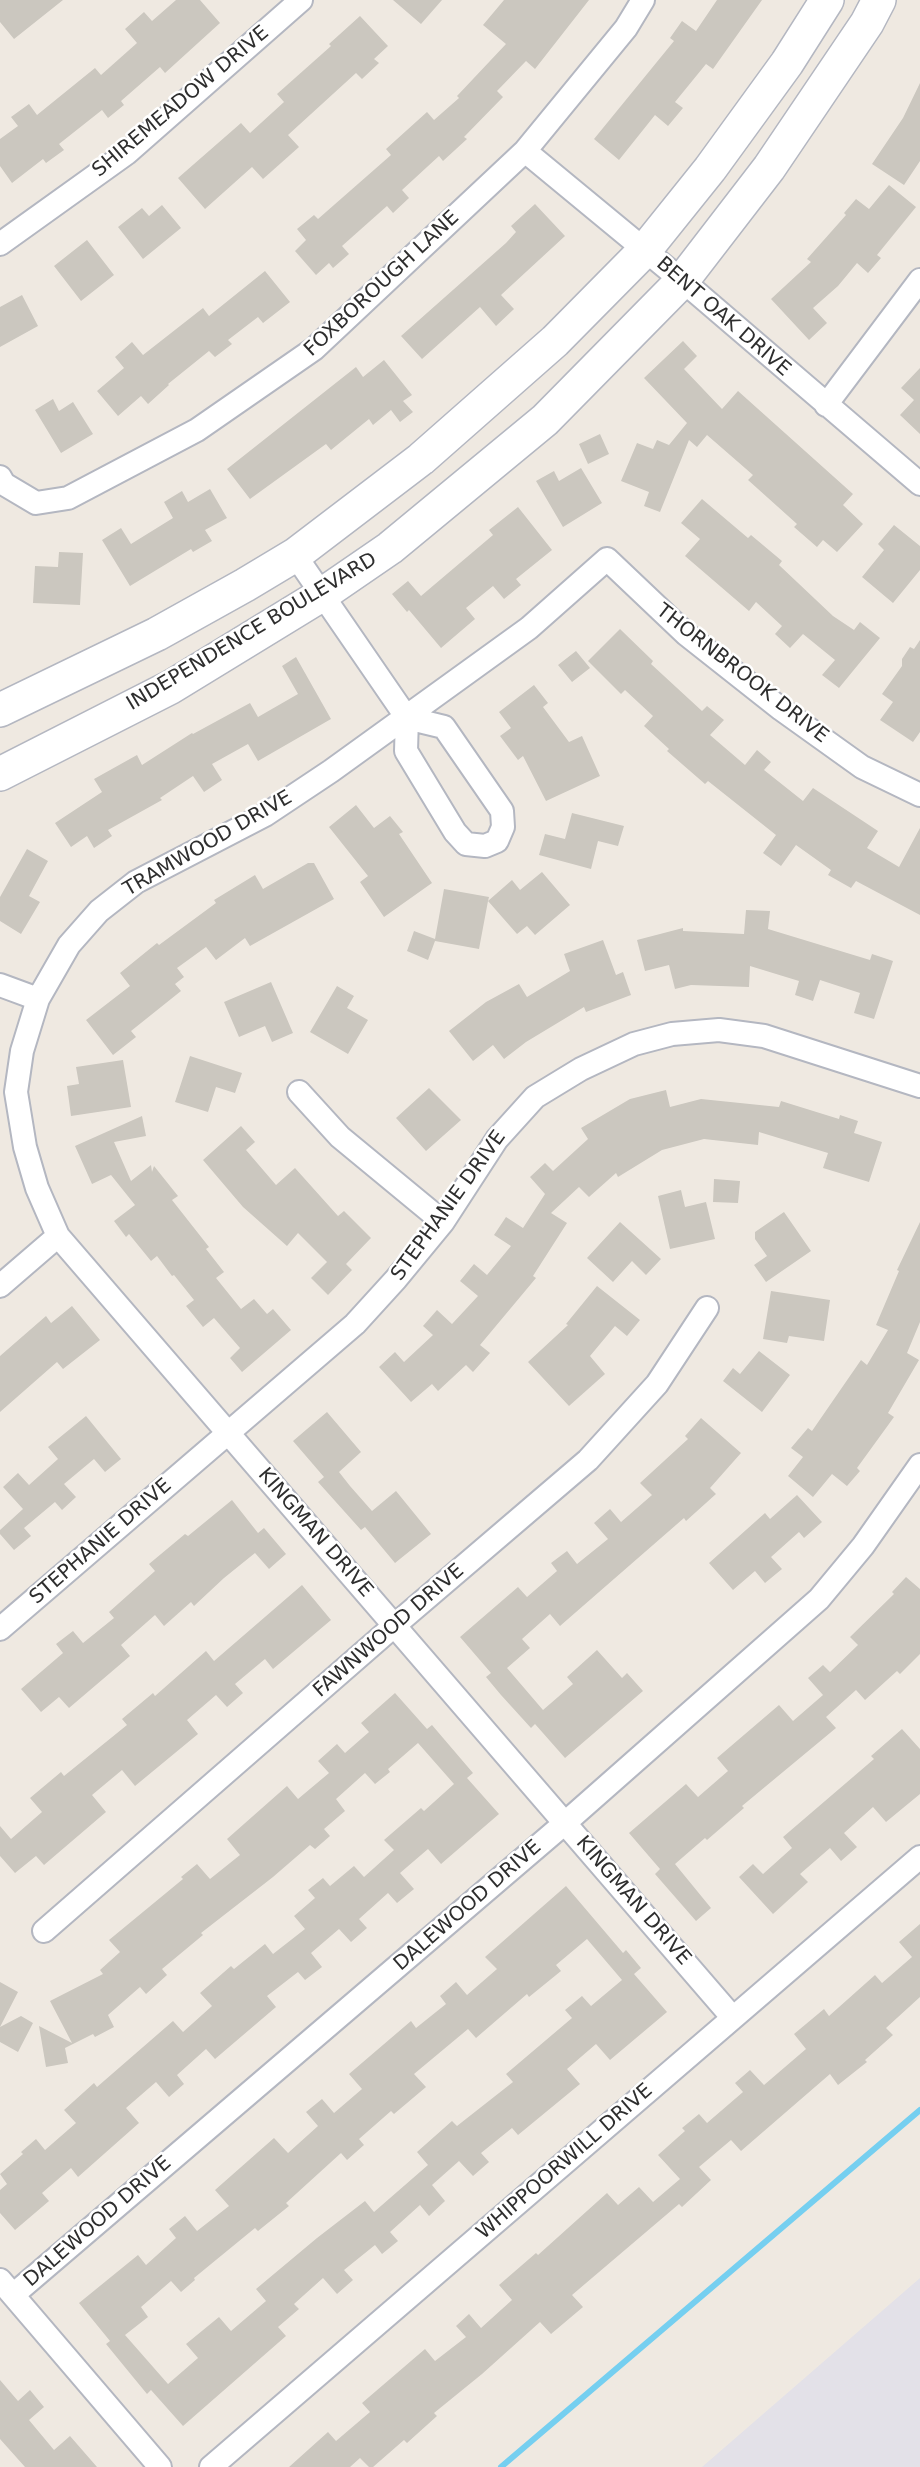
<!DOCTYPE html>
<style>
body{margin:0}
canvas{display:block;background:#efe9e1}
</style>
<canvas width="920" height="2467"></canvas>
<script>
const c = document.querySelector('canvas').getContext('2d');
c.lineJoin = 'round';
function fillPath(path, color) { c.fillStyle = color; c.fill(path, 'evenodd'); }
const poly = rows => new Path2D(rows.map(r => 'M' + r).join(''));
function trace(path, color, width, dash) { c.strokeStyle = color; c.lineWidth = width; c.lineCap = dash ? 'butt' : 'round'; c.setLineDash(dash || []); c.stroke(path); }
function label(font, color, halo, rows, align = 'center') {
  c.font = font + ' "DejaVu Sans",sans-serif'; c.lineWidth = 5; c.setLineDash([]); c.textBaseline = 'middle'; c.strokeStyle = halo; c.fillStyle = color; for (const [text, x, y, turn = 0] of rows) {
    c.save(); c.translate(x, y); c.rotate((+turn || 0) * Math.PI / 180); c.textAlign = isNaN(turn) ? turn : align; if (halo) c.strokeText(text, 0, 0); c.fillText(text, 0, 0); c.restore();
  }
}
const industrial = poly([
 [920,2278,920,2467,702,2467]
]);
const stream = poly([
 [501,2467,920,2110]
]);
const building = poly([
 [0,0,63,0,14,39,0,22],
 [176,0,200,0,220,23,165,73,160,67,121,101,124,105,108,118,102,110,59,144,64,150,46,163,43,159,12,183,0,166,0,139,18,126,11,117,29,104,37,115,95,68,101,75,137,43,125,29,144,12,152,21],
 [393,0,442,0,421,24],
 [504,0,589,0,535,69,526,61,497,91,503,97,464,137,467,139,443,161,439,156,402,190,409,198,393,213,387,206,342,246,349,254,333,268,329,263,316,275,295,251,306,240,297,229,314,215,318,219,391,155,386,149,427,112,434,120,459,98,457,96,506,44,483,25],
 [717,0,762,0,713,69,706,64,675,102,683,108,668,126,655,115,619,160,594,139,674,41,670,38,682,21,696,31],
 [360,16,388,46,374,59,379,63,362,79,356,73,288,135,299,147,263,179,252,167,205,209,178,178,241,123,250,133,284,102,277,94,331,46,329,44],
 [920,83,920,161,904,185,872,164,903,118],
 [889,185,916,207,877,255,881,258,868,273,857,263,838,286,813,308,827,323,809,340,771,299,811,262,807,259,846,215,844,213,856,199,869,209],
 [535,204,565,236,501,295,514,309,496,326,480,307,422,359,401,336,506,243,516,232,511,226],
 [162,205,181,228,143,259,118,227,142,208,149,216],
 [87,240,114,275,81,301,54,266],
 [265,271,290,302,263,323,258,317,228,340,232,344,215,357,209,351,168,384,169,385,148,404,141,396,118,416,97,391,124,368,115,357,132,342,143,355,203,308,209,316],
 [22,295,38,326,0,347,0,307],
 [683,341,697,356,684,369,722,409,738,391,853,494,843,505,863,524,837,552,823,540,817,547,794,527,797,524,748,480,753,475,707,435,697,447,689,440,660,512,644,506,649,492,621,481,637,443,653,449,657,440,669,445,687,423,644,378],
 [384,360,412,395,403,401,413,412,400,422,391,410,373,425,369,419,331,450,326,444,250,499,227,469,356,367,363,377],
 [920,368,920,434,900,415,914,400,901,388],
 [53,399,59,411,73,402,93,434,61,453,35,410],
 [600,434,609,454,588,464,579,444],
 [581,468,602,503,563,527,536,481,554,471,559,481],
 [210,489,227,518,205,530,212,541,193,552,191,549,130,586,102,540,121,528,131,544,173,518,164,502,182,491,188,502],
 [702,499,748,538,751,535,782,561,779,565,833,616,854,630,860,622,880,638,839,688,822,675,835,660,803,634,790,648,775,634,782,626,756,602,749,611,685,556,700,539,681,523],
 [518,507,552,550,516,579,521,585,504,599,493,586,466,608,475,619,441,648,409,610,407,612,392,594,408,581,421,596,493,535,489,530],
 [894,525,920,546,920,570,893,603,862,577,884,550,878,544],
 [59,552,83,553,80,605,33,603,35,566,58,567],
 [620,629,653,661,651,664,702,711,707,706,724,720,710,735,745,765,757,750,771,762,764,770,803,801,813,788,878,831,867,848,899,867,920,828,920,915,856,881,851,888,828,875,831,870,796,845,781,866,763,853,776,835,708,781,705,784,667,751,669,749,644,726,653,716,625,690,621,694,588,661],
 [920,640,920,732,913,742,880,720,893,702,882,694,902,666,902,659,910,647,914,649],
 [576,651,590,668,572,682,558,665],
 [296,657,331,719,258,761,248,744,212,764,222,780,204,792,193,776,160,798,162,800,108,830,112,836,94,848,87,836,71,847,55,823,102,792,94,779,137,755,142,765,192,733,193,734,250,703,258,717,298,694,282,666],
 [534,685,548,703,543,707,569,742,582,736,600,776,546,801,523,756,518,760,500,736,511,728,499,712],
 [356,805,374,828,390,816,403,832,399,834,432,883,384,917,360,882,368,876,329,827],
 [572,813,624,826,618,846,598,841,591,869,539,855,545,834,565,839],
 [27,849,48,861,29,896,40,902,21,934,0,921,0,897],
 [308,863,314,863,334,899,250,946,245,938,216,960,206,947,177,968,184,977,175,984,181,991,131,1031,136,1037,113,1055,86,1020,130,986,120,973,157,943,159,945,216,903,214,900,255,875,263,889],
 [542,872,570,905,535,935,527,926,517,934,488,901,479,949,435,941,428,960,407,951,414,931,435,939,444,889,489,897,488,901,512,880,520,890],
 [746,910,770,911,768,929,870,960,872,954,893,961,874,1019,854,1013,860,993,820,980,813,1001,795,995,799,981,750,966,749,987,691,985,675,989,669,965,645,971,637,940,683,928,683,931,744,934],
 [603,940,616,975,623,972,631,995,586,1012,584,1007,526,1042,504,1059,493,1045,473,1061,449,1031,486,1002,519,984,527,997,570,971,564,954],
 [271,982,293,1033,272,1042,265,1026,239,1037,224,1002],
 [337,986,354,996,347,1008,368,1020,348,1054,310,1032],
 [190,1056,242,1073,235,1093,216,1087,208,1112,175,1102],
 [123,1060,131,1107,71,1116,67,1086,79,1084,76,1067],
 [429,1088,461,1120,426,1151,396,1118],
 [666,1090,670,1107,701,1099,779,1107,781,1101,839,1119,840,1115,858,1121,854,1133,882,1142,869,1182,823,1168,828,1153,759,1132,758,1145,704,1139,662,1150,618,1177,616,1173,589,1197,579,1187,551,1213,567,1223,533,1276,536,1278,480,1345,490,1353,473,1372,466,1365,438,1391,432,1384,411,1402,379,1367,395,1352,404,1362,433,1335,423,1326,437,1310,452,1324,478,1296,460,1281,474,1264,487,1275,511,1246,494,1235,506,1217,523,1228,545,1194,530,1177,545,1163,553,1171,588,1139,581,1128,630,1099],
 [142,1116,146,1136,114,1142,131,1181,151,1165,152,1172,154,1166,178,1196,172,1200,209,1247,206,1249,224,1272,216,1278,241,1309,254,1299,267,1314,273,1309,291,1330,242,1372,230,1358,240,1348,214,1318,203,1327,186,1306,194,1300,174,1275,172,1276,157,1256,151,1261,129,1234,126,1237,114,1221,135,1205,111,1175,92,1184,75,1146],
 [241,1126,255,1142,246,1150,276,1185,295,1168,338,1216,344,1211,371,1238,346,1264,352,1270,328,1295,311,1278,327,1262,298,1233,287,1246,243,1207,203,1160],
 [714,1179,740,1181,738,1203,713,1202],
 [681,1190,685,1207,706,1202,715,1239,670,1249,658,1196],
 [784,1212,811,1251,766,1282,754,1265,767,1256,755,1239,755,1232],
 [620,1222,661,1259,646,1275,632,1261,613,1282,587,1258],
 [920,1222,920,1322,907,1353,919,1360,888,1413,894,1417,857,1468,860,1471,847,1486,832,1474,813,1497,788,1476,803,1457,791,1448,808,1428,812,1431,861,1360,867,1365,888,1330,876,1325,899,1271,897,1270],
 [597,1286,640,1320,627,1336,615,1326,590,1356,605,1374,569,1406,528,1362,568,1325,566,1324],
 [771,1291,830,1300,824,1341,789,1336,787,1343,763,1339],
 [72,1306,100,1340,63,1369,57,1362,0,1412,0,1356,46,1316,51,1323],
 [759,1351,790,1375,762,1412,723,1381,733,1368,740,1374],
 [327,1412,361,1452,339,1472,350,1486,372,1511,396,1491,431,1534,395,1563,365,1527,361,1530,318,1482,324,1477,293,1441],
 [86,1416,121,1459,105,1472,94,1459,64,1484,76,1497,62,1510,55,1502,24,1528,31,1536,14,1550,0,1534,0,1530,23,1509,3,1487,18,1473,29,1485,58,1459,48,1447],
 [701,1418,741,1453,710,1488,716,1494,686,1521,684,1518,560,1626,550,1614,522,1639,530,1648,507,1668,543,1710,573,1684,567,1677,597,1650,622,1678,627,1673,643,1691,565,1758,535,1724,531,1728,501,1695,486,1677,491,1673,460,1637,518,1587,527,1597,557,1571,551,1563,567,1551,577,1564,608,1539,594,1523,610,1509,621,1522,652,1495,640,1483,688,1439,685,1436],
 [797,1495,822,1522,804,1538,799,1532,771,1557,782,1569,765,1583,755,1571,733,1590,709,1563,765,1513,770,1519],
 [232,1500,258,1533,264,1528,286,1554,269,1569,255,1553,224,1578,194,1606,191,1602,164,1626,155,1615,121,1645,130,1656,69,1708,59,1697,41,1712,21,1689,63,1653,56,1644,73,1631,83,1643,114,1618,109,1612,155,1571,149,1564,185,1534,188,1536],
 [906,1577,920,1589,920,1654,900,1674,897,1671,865,1700,856,1690,826,1717,836,1728,742,1806,744,1808,707,1840,705,1838,675,1864,711,1908,696,1921,655,1874,660,1869,629,1833,686,1784,698,1797,728,1771,717,1758,779,1705,793,1721,823,1695,808,1678,823,1665,830,1672,858,1645,850,1637,894,1594,892,1592],
 [302,1585,331,1620,273,1669,265,1659,235,1684,243,1693,227,1707,216,1695,187,1720,198,1734,135,1786,122,1770,92,1795,106,1812,44,1865,36,1856,15,1873,0,1856,0,1826,11,1839,42,1812,30,1798,61,1772,64,1776,127,1725,122,1719,153,1693,155,1696,206,1651,214,1661],
 [395,1693,427,1729,432,1725,473,1773,467,1778,499,1814,441,1864,428,1849,400,1873,414,1889,397,1903,388,1893,359,1919,367,1928,351,1942,339,1929,311,1953,322,1967,305,1980,298,1972,267,1996,276,2007,215,2059,206,2049,177,2075,184,2084,169,2097,156,2082,126,2108,139,2123,78,2177,71,2168,42,2193,49,2201,15,2230,0,2213,0,2190,7,2184,0,2174,23,2154,21,2152,36,2139,45,2150,76,2123,64,2110,94,2083,97,2087,173,2021,183,2032,212,2006,200,1993,231,1966,234,1969,265,1944,273,1954,305,1929,294,1916,315,1898,308,1890,323,1878,330,1886,354,1866,364,1877,394,1850,384,1840,421,1808,424,1811,454,1784,418,1743,388,1769,390,1772,375,1784,365,1773,336,1799,345,1811,324,1829,330,1836,315,1849,310,1845,273,1877,201,1933,203,1935,162,1969,167,1975,146,1994,140,1987,108,2015,114,2027,95,2037,93,2034,65,2048,68,2063,46,2067,39,2026,72,2043,50,2001,103,1974,100,1970,120,1952,109,1940,183,1879,181,1877,197,1864,210,1879,240,1855,227,1839,287,1786,298,1799,329,1773,318,1761,337,1744,345,1753,369,1732,361,1723],
 [902,1729,920,1749,920,1794,886,1822,873,1807,844,1833,857,1847,841,1861,830,1848,800,1874,808,1882,773,1914,739,1877,753,1864,763,1874,792,1848,783,1837,874,1759,871,1756],
 [566,1886,623,1953,626,1950,641,1968,634,1974,667,2012,610,2060,596,2044,567,2069,580,2084,518,2135,512,2128,481,2153,489,2162,473,2176,459,2161,432,2185,445,2201,429,2216,420,2205,390,2232,398,2241,382,2254,375,2245,344,2270,353,2280,337,2294,323,2278,294,2304,299,2309,278,2327,286,2336,183,2426,151,2390,147,2394,133,2377,106,2344,110,2341,79,2303,138,2255,146,2265,176,2238,169,2229,185,2216,197,2231,229,2206,215,2190,274,2138,288,2153,318,2126,306,2112,322,2099,334,2113,362,2089,349,2074,411,2021,416,2028,446,2004,440,1996,456,1982,467,1995,497,1969,485,1957],
 [587,1939,622,1980,591,2006,582,1996,565,2010,572,2018,506,2074,513,2082,457,2126,452,2121,417,2152,428,2165,374,2212,365,2201,317,2238,256,2289,266,2301,231,2331,219,2317,186,2344,198,2358,168,2384,125,2335,148,2317,141,2307,171,2281,181,2292,195,2280,194,2278,255,2228,258,2231,289,2206,286,2203,341,2153,347,2160,364,2145,359,2139,391,2111,394,2114,426,2087,414,2074,468,2029,476,2038,527,1994,529,1997,561,1971,556,1965],
 [920,1924,920,1997,886,2028,893,2035,865,2060,867,2062,838,2085,830,2074,741,2151,731,2140,699,2167,711,2180,682,2207,679,2204,572,2295,583,2307,551,2334,540,2322,482,2374,434,2413,437,2416,407,2443,404,2440,373,2467,369,2467,360,2458,350,2467,289,2467,328,2432,336,2441,370,2412,362,2403,425,2349,435,2361,466,2337,456,2326,469,2314,481,2328,512,2300,499,2285,536,2253,538,2255,607,2193,618,2205,639,2187,653,2202,680,2179,658,2155,685,2131,682,2128,699,2114,707,2123,743,2092,735,2083,750,2070,764,2085,806,2049,794,2034,824,2009,829,2016,875,1975,882,1983,912,1957,899,1942],
 [0,1982,18,1992,0,2027,21,2016,33,2023,18,2052,0,2042],
 [0,2380,18,2401,30,2390,44,2407,29,2420,54,2450,70,2436,97,2467,25,2467,0,2439]
]);
const street = poly([
 [525,151,697,293,920,484],
 [0,244,127,153,301,0],
 [826,405,920,280],
 [0,477,4,484,36,503,68,498,197,430,314,349,525,151,626,28,643,0],
 [295,555,407,718,406,751,455,832,466,844,485,846,497,841,503,827,502,811,444,727,407,718],
 [0,985,38,999],
 [299,1092,340,1137,443,1222],
 [0,1286,58,1236],
 [0,1629,355,1324,396,1279,443,1222,497,1139,535,1097,581,1069,634,1044,672,1034,719,1030,764,1036,920,1086],
 [44,1931,395,1625,588,1460,657,1384,707,1308],
 [733,2018,58,1236,37,1188,25,1147,16,1092,22,1051,38,999,69,945,99,911,136,882,265,815,331,771,529,628,607,559,686,634,781,709,862,767,920,795],
 [0,2280,160,2467],
 [13,2295,565,1823,819,1599,863,1546,920,1465],
 [211,2467,920,1857]
]);
const secondary = poly([
 [0,710,157,634,245,585,295,555,421,459,555,341,645,250,710,169,787,63,827,0],
 [0,774,171,687,323,594,390,548,545,420,682,281,769,168,867,23,879,0]
]);
const streetNames = [
 ["SHIREMEADOW DRIVE",181,102,-40],
 ["FOXBOROUGH LANE",382,284,-43],
 ["BENT OAK DRIVE",723,317,41],
 ["INDEPENDENCE BOULEVARD",252,632,-31],
 ["THORNBROOK DRIVE",742,674,38],
 ["TRAMWOOD DRIVE",208,844,-30],
 ["STEPHANIE DRIVE",449,1206,-54],
 ["KINGMAN DRIVE",315,1533,49],
 ["STEPHANIE DRIVE",101,1542,-41],
 ["FAWNWOOD DRIVE",389,1631,-41],
 ["KINGMAN DRIVE",633,1901,49],
 ["DALEWOOD DRIVE",468,1906,-41],
 ["WHIPPOORWILL DRIVE",565,2162,-41],
 ["DALEWOOD DRIVE",98,2222,-41]
];
fillPath(industrial, '#e3e1e8');
trace(stream, '#75cff0', 6);
fillPath(building, '#cbc7bf');
trace(street, '#b4b7c1', 26);
trace(secondary, '#b4b7c1', 36);
trace(street, '#fff', 22);
trace(secondary, '#fff', 33);
label('20px', '#2e2e2e', '#fff', streetNames);
</script>
